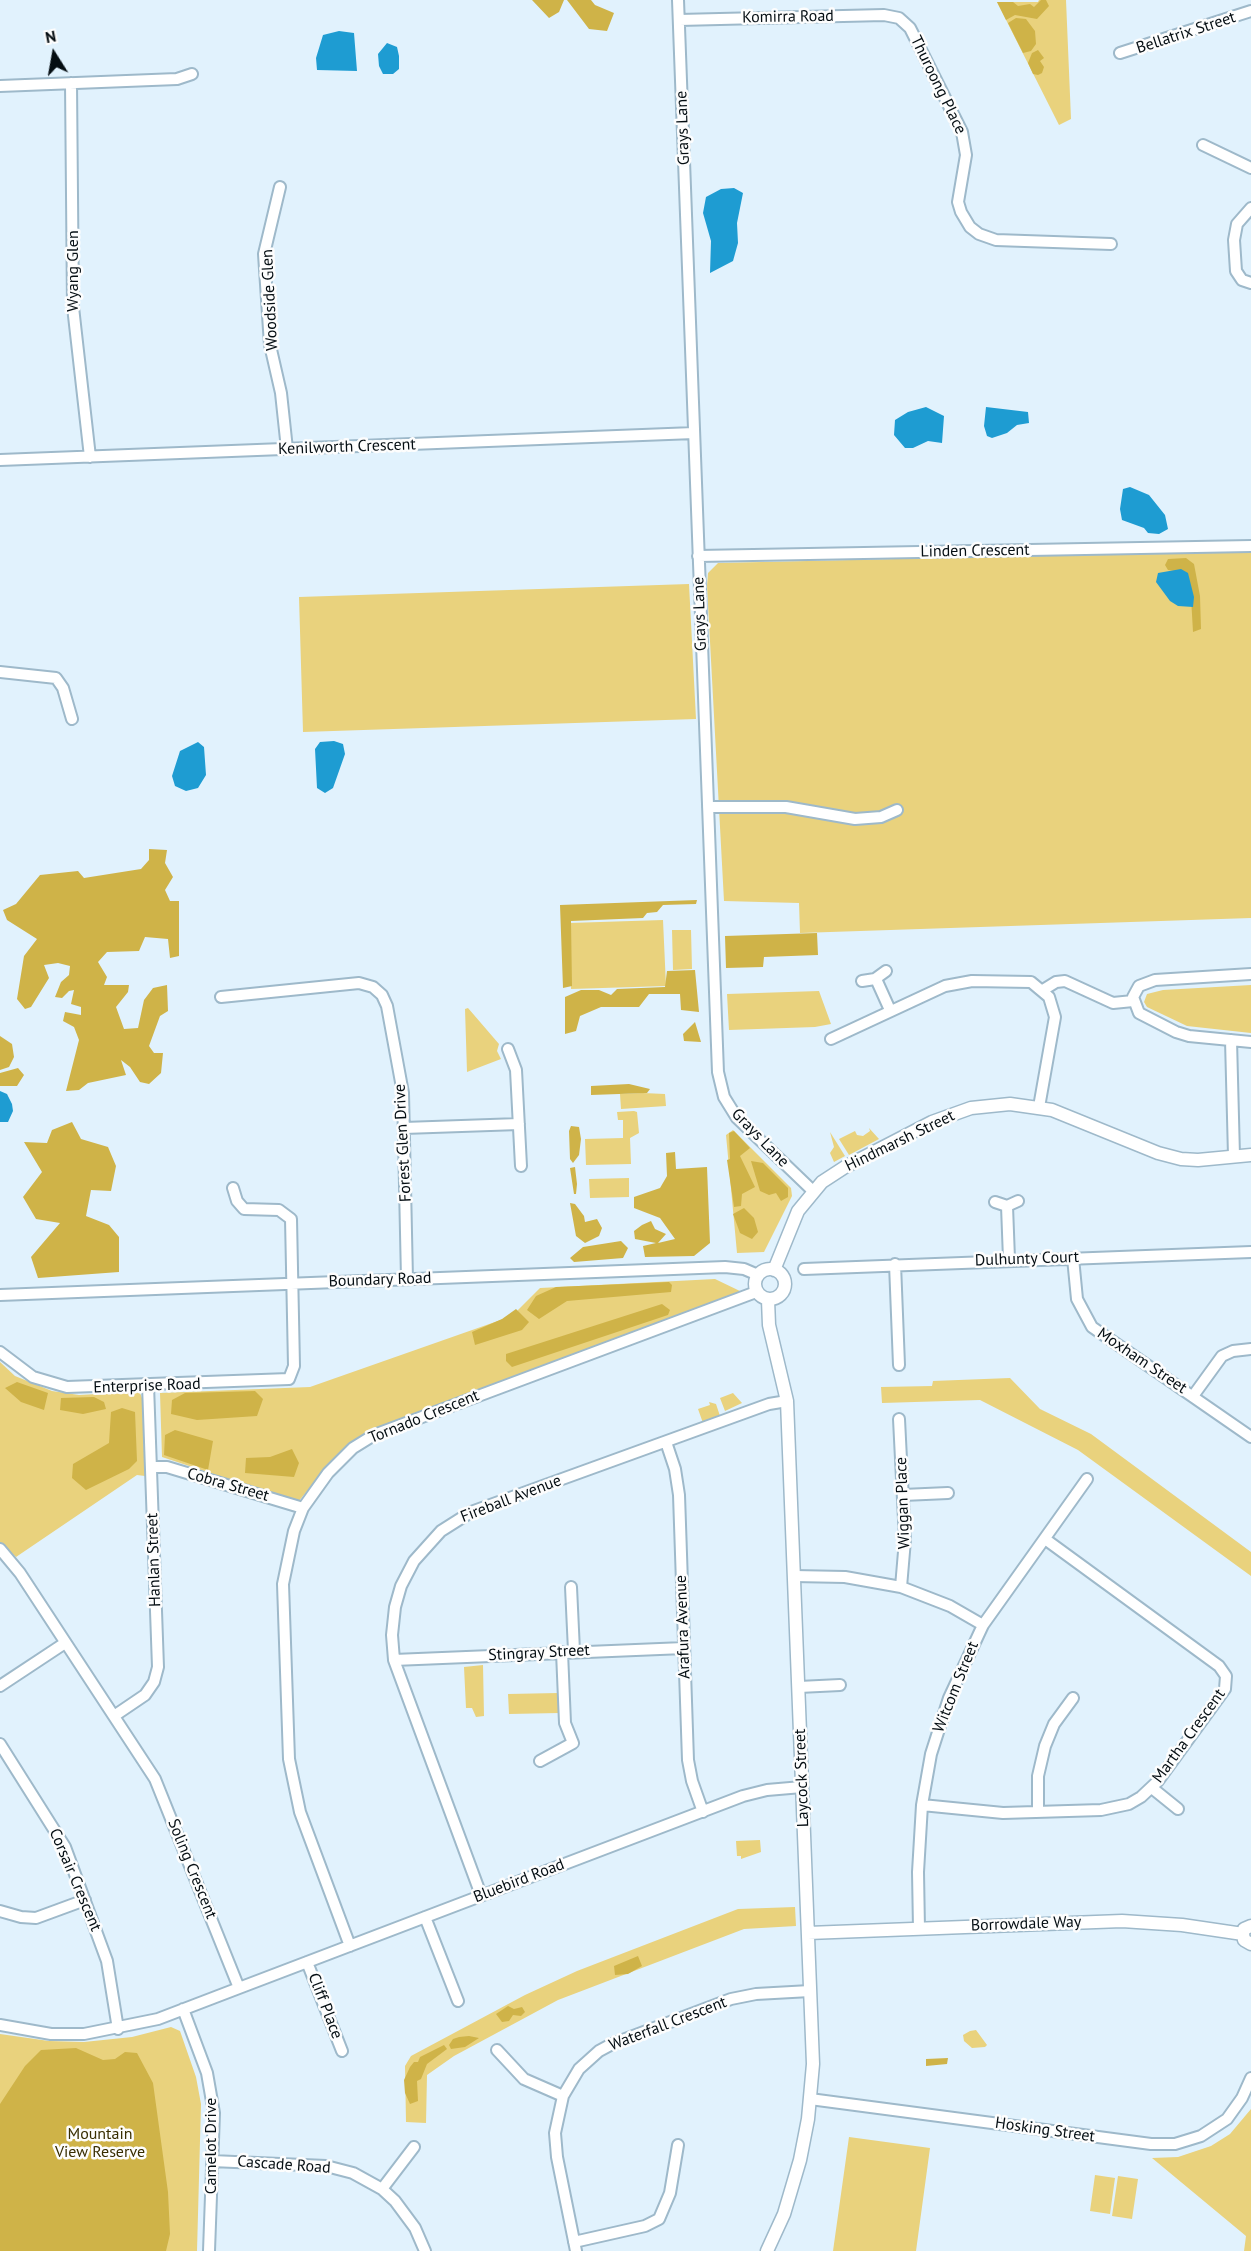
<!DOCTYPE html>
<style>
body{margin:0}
#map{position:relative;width:1251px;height:2251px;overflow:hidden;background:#e1f2fd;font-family:"PT Sans",sans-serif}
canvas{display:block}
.north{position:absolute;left:24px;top:24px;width:60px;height:60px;-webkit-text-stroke:4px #fdfdfd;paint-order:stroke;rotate:349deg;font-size:16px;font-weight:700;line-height:24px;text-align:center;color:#040d12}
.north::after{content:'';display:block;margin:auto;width:21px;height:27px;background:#040d12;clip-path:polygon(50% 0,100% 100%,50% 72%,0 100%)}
</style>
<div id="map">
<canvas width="1251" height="2251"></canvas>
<div class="north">N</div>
</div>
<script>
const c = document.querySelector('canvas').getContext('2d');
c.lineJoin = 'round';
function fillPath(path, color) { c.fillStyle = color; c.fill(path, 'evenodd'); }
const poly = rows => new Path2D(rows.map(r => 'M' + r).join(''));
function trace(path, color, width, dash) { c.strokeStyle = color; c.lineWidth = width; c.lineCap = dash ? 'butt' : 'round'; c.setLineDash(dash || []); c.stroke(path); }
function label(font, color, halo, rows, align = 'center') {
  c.font = font + ' "PT Sans",sans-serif'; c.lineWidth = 5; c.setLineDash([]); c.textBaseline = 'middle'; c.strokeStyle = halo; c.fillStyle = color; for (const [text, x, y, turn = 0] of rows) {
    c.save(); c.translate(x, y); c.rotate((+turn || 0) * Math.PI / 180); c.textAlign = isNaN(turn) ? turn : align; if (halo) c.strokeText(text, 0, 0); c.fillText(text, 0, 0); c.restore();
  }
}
const green = poly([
 [1039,0,1066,0,1071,119,1059,125,997,2,1038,2],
 [1251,551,1251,918,800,933,799,903,724,901,707,586,708,573,718,563],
 [689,584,696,719,303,732,299,597],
 [663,920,666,986,571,989,569,923],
 [672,930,691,930,692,969,673,970],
 [1251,985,1251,1033,1187,1026,1147,1007,1144,1002,1147,994,1163,990],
 [819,991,831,1024,815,1027,729,1030,727,994],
 [468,1008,499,1044,497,1051,501,1059,467,1072,465,1009],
 [643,1093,665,1094,666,1106,621,1109,620,1094],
 [634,1111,637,1112,639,1133,630,1138,631,1164,586,1165,585,1139,623,1138,623,1120,618,1120,617,1112],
 [869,1128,879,1139,849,1155,839,1139,855,1131,857,1135,863,1136,870,1131],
 [733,1130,791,1188,792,1196,764,1252,737,1253,726,1135],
 [830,1132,845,1156,834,1162,830,1153,834,1147],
 [629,1178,629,1197,590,1198,589,1179],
 [715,1279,742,1292,370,1430,336,1456,298,1502,162,1457,160,1393,310,1387,512,1316,540,1288],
 [0,1362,15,1376,52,1391,79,1395,135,1392,140,1393,142,1398,145,1476,137,1475,16,1557,0,1543],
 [1010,1378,1040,1409,1091,1434,1251,1552,1251,1576,1078,1450,980,1400,882,1403,881,1387,932,1386,933,1381],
 [733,1393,742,1403,725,1411,720,1398],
 [709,1402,716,1404,720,1416,703,1423,698,1409,710,1405],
 [483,1665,484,1716,476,1717,472,1708,466,1708,464,1667],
 [558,1693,559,1713,509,1714,508,1694],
 [760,1840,761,1852,741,1859,741,1856,737,1856,736,1841],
 [795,1907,796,1926,744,1929,558,2000,454,2056,427,2075,426,2123,406,2122,405,2066,411,2056,525,1995,577,1971,738,1909],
 [171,2027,180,2031,196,2077,201,2104,197,2251,0,2251,0,2034,49,2041,84,2042,132,2037],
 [976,2030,987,2045,985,2047,972,2048,964,2041,963,2035,970,2031],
 [1251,2109,1251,2251,1244,2251,1246,2236,1152,2158,1178,2157,1211,2146,1230,2134],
 [849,2137,930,2148,916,2251,833,2251],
 [1095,2175,1115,2178,1110,2214,1090,2211],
 [1118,2176,1138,2179,1132,2219,1112,2216]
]);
const forest = poly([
 [532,0,564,0,559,12,549,18],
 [567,0,591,0,595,5,614,13,607,31,589,29],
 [1041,0,1046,0,1049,6,1037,19,1015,15,1006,20,997,2,1013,2,1018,6,1030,4,1034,7],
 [1016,18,1026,19,1035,31,1036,44,1031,51,1023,53,1008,23],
 [1038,50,1044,58,1040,61,1044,67,1042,73,1038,75,1033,74,1028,63,1032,53],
 [1186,558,1194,564,1200,596,1201,629,1193,632,1191,597,1183,572,1168,570,1165,565,1168,559],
 [149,849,167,850,165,863,173,877,165,890,170,901,179,901,179,956,170,958,168,939,145,937,139,951,107,952,98,962,107,977,104,985,129,985,128,992,116,1007,124,1029,138,1028,144,1000,153,988,167,985,168,1011,160,1016,149,1046,154,1053,163,1053,161,1073,149,1084,140,1082,130,1067,121,1060,126,1075,88,1083,79,1090,66,1091,79,1040,74,1027,63,1021,65,1012,81,1015,81,1007,71,1004,74,990,69,991,62,998,55,997,61,982,69,975,70,966,58,963,44,965,49,978,31,1007,25,1009,17,999,24,956,37,939,7,920,3,910,16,904,40,875,78,871,84,878,141,869,149,860],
 [697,900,696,904,663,905,657,912,647,913,643,918,571,921,572,986,563,988,560,905],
 [817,933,818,955,764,957,763,967,726,968,725,936],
 [695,970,699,1012,681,1010,680,994,649,994,639,1007,601,1007,580,1016,576,1031,565,1034,565,997,581,990,599,990,611,995,617,989,665,987,667,971],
 [695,1022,701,1042,684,1041,683,1034],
 [0,1036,12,1044,14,1057,9,1067,0,1070],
 [18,1068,24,1075,17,1086,0,1086,0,1073],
 [629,1084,650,1089,647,1093,591,1095,591,1086],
 [72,1122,81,1139,108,1147,116,1166,111,1191,91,1190,86,1216,109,1225,119,1237,119,1272,38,1278,31,1257,60,1223,36,1219,23,1197,42,1172,24,1142,47,1143,52,1130],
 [571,1126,579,1127,581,1139,579,1155,573,1163,570,1159,569,1131],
 [734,1131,750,1148,740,1156,755,1187,742,1194,741,1206,734,1207,727,1160,730,1159,729,1133],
 [675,1152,676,1169,707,1167,710,1243,694,1256,645,1257,643,1246,656,1243,635,1239,634,1231,642,1225,651,1221,655,1229,666,1234,658,1243,675,1239,660,1218,634,1208,634,1197,660,1188,667,1176,666,1153],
 [751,1161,763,1163,788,1188,788,1197,781,1201,776,1193,769,1195,760,1191],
 [575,1167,577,1184,576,1194,574,1194,570,1168],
 [570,1203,575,1204,584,1216,585,1222,597,1219,602,1228,599,1236,585,1243,576,1236],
 [744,1208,754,1218,758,1232,752,1239,740,1233,733,1214],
 [621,1241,628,1248,623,1258,574,1262,570,1258,583,1247],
 [669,1282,672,1285,671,1292,567,1301,539,1319,527,1310,536,1296,556,1287],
 [662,1304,670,1310,668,1315,512,1367,506,1361,506,1354],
 [516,1309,529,1322,522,1330,475,1345,472,1332,502,1319],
 [17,1382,48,1393,44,1410,21,1402,5,1388],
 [255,1391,263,1399,257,1416,197,1420,171,1414,172,1400,185,1393],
 [94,1397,104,1402,106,1409,83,1414,60,1410,61,1398],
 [122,1408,135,1412,137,1461,129,1469,86,1490,72,1478,73,1464,109,1443,111,1412],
 [175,1430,213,1441,208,1470,164,1455,165,1435],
 [292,1449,299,1463,294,1477,245,1473,246,1458,270,1457],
 [638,1956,642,1966,628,1974,615,1975,614,1966],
 [508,2006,514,2009,522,2007,525,2012,521,2016,513,2015,509,2021,502,2022,496,2014],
 [459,2037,469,2036,479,2038,465,2047,451,2049,449,2045,453,2039],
 [444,2045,447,2049,427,2064,421,2079,417,2081,418,2101,410,2104,405,2093,404,2080,410,2067,414,2062,418,2062,420,2057],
 [76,2048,103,2060,115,2059,125,2052,137,2053,153,2083,168,2192,170,2234,166,2251,0,2251,0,2104,25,2066,41,2050],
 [948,2058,947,2064,926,2066,926,2059]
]);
const water = poly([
 [339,31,354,33,357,71,317,70,316,58,323,35],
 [387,43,397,47,399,56,399,69,393,74,383,74,379,66,378,54],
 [734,188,743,193,737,223,738,243,733,261,710,273,711,241,703,213,706,197,721,189],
 [926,407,944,416,942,443,928,441,913,448,905,448,894,435,895,420,908,412],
 [986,407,1028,412,1029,423,1017,425,1007,433,992,438,987,436,984,426],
 [1130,487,1149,495,1165,515,1168,529,1159,534,1148,533,1144,528,1122,520,1120,509,1123,489],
 [1181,569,1188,573,1194,597,1193,607,1178,606,1170,601,1156,582,1158,573],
 [334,741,343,744,345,754,333,788,325,793,317,788,315,749,320,742],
 [198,742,204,747,206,775,198,788,186,791,175,786,172,776,180,751],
 [0,1091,7,1094,12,1104,13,1111,8,1122,0,1122]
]);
const minor = poly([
 [678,0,718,1072,724,1097,737,1118,813,1191],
 [679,20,884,15,899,18,910,28,962,132,966,155,958,202,961,212,970,227,979,234,996,240,1111,244],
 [1120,53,1251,11],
 [71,83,73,307,90,457],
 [0,86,177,79,192,74],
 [1203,145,1251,168],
 [280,187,264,254,270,345,281,393,287,449],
 [1251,208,1237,224,1234,240,1236,271,1242,280,1251,283],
 [0,460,694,433],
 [698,556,1251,546],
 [0,672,56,678,63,688,72,719],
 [708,807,786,807,855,819,881,817,897,810],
 [1251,974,1155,980,1139,986,1133,997,1139,1013,1176,1032,1189,1036,1251,1042],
 [876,979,890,1010],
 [862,981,875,979,886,971],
 [1043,990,1056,982,1065,981,1113,1003,1133,1001],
 [221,997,359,983,373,987,382,995,387,1006,403,1093,407,1279],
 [831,1039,945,986,972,981,1031,982,1049,997,1055,1017,1039,1107],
 [1231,1040,1234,1156],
 [508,1049,516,1070,521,1166],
 [404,1128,519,1124],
 [995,1202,1007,1206,1018,1201],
 [1007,1206,1009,1259],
 [1073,1258,1077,1299,1092,1327,1251,1437],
 [895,1264,899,1365],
 [804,1269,1251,1252],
 [0,1295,725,1267,744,1269,758,1275],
 [0,1352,33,1377,67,1387,289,1379,294,1366,291,1219,279,1210,244,1209,237,1201,233,1188],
 [1193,1396,1222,1356,1233,1351,1251,1349],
 [899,1419,905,1540,901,1587],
 [666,1442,675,1469,679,1495,688,1760,692,1781,703,1812],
 [151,1467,167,1467,303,1508],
 [903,1495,948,1493],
 [0,1549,20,1573,155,1779,239,1988,158,2019,84,2034,51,2034,0,2025],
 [794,1576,845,1577,901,1587,950,1606,983,1625],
 [571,1587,574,1651],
 [394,1660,684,1648],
 [0,1686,65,1643],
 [799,1687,840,1685],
 [114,1716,145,1695,154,1682,158,1667,148,1385],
 [0,1744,65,1847,107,1961,118,2029],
 [540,1761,573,1743,565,1723,562,1652],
 [1152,1788,1178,1809],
 [922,1805,1003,1813,1101,1810,1129,1804,1141,1797,1158,1781,1225,1689,1226,1676,1219,1666,1045,1539],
 [1038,1812,1038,1776,1045,1746,1054,1724,1073,1698],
 [481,1895,394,1660,392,1635,395,1607,401,1586,414,1561,441,1531,471,1512,769,1404,787,1401],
 [0,1911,21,1917,36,1918,85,1900],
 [425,1917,458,2001],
 [919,1929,918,1872,922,1805,931,1754,949,1698,983,1625,1087,1479],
 [350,1946,300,1812,289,1759,283,1584,294,1531,303,1508,328,1473,353,1448,374,1435,756,1292],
 [307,1962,342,2051],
 [239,1988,743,1796,767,1790,802,1787],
 [183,2009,207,2073,214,2113,209,2251],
 [497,2050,524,2079,563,2096],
 [810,2099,1151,2144,1175,2144,1201,2136,1227,2119,1242,2098,1251,2078],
 [212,2161,326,2166,353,2173,382,2189,395,2201,415,2228,425,2251],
 [382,2189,414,2147],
 [574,2242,645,2226,659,2219,670,2193,678,2145],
 [576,2251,557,2157,555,2133,563,2096,579,2069,599,2051,612,2044,731,1999,756,1994,810,1991]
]);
const tertiary = poly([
 '755 1284a15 15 0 1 1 30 0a15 15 0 1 1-30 0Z',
 [774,1270,798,1211,822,1182,845,1167,932,1122,971,1108,1010,1104,1052,1110,1158,1153,1181,1159,1198,1160,1251,1155],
 [808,1933,1122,1921,1182,1925,1243,1934],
 [1243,1934,1244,1940,1251,1944],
 [1243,1934,1244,1929,1251,1926],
 [767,2251,784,2214,800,2160,808,2119,813,2064,787,1401,769,1325,768,1300]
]);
const streetNames = [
 ["Komirra Road",788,17,-1],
 ["Bellatrix Street",1186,33,-18],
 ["Thuroong Place",938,85,64],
 ["Grays Lane",683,128,-92],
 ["Wyang Glen",73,271,-90],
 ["Woodside Glen",270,300,-93],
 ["Kenilworth Crescent",347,447,-2],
 ["Linden Crescent",975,551,-1],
 ["Grays Lane",700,614,-92],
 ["Grays Lane",760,1138,46],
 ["Hindmarsh Street",900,1141,-26],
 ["Forest Glen Drive",403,1143,-93],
 ["Dulhunty Court",1027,1259,-2],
 ["Boundary Road",380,1280,-2],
 ["Moxham Street",1142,1361,34],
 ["Enterprise Road",147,1386,-2],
 ["Tornado Crescent",424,1417,-22],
 ["Cobra Street",228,1485,16],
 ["Fireball Avenue",511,1499,-21],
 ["Wiggan Place",903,1503,-92],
 ["Hanlan Street",154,1560,-92],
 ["Arafura Avenue",683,1627,-92],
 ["Stingray Street",539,1653,-3],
 ["Witcom Street",956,1687,-68],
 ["Martha Crescent",1189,1736,-54],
 ["Laycock Street",802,1778,-92],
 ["Soling Crescent",192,1869,68],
 ["Corsair Crescent",75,1880,67],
 ["Bluebird Road",519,1881,-21],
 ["Borrowdale Way",1026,1924,-2],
 ["Cliff Place",325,2006,69],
 ["Waterfall Crescent",668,2024,-21],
 ["Hosking Street",1045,2130,8],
 ["Camelot Drive",211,2146,-90],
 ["Cascade Road",284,2165,4]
];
const parkNames = [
 ["Mountain",100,2134],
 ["View Reserve",100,2152]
];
fillPath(green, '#e9d27d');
fillPath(forest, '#cfb348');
fillPath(water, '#1e9cd2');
trace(minor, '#9eb9ca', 14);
trace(tertiary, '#9eb9ca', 15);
trace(minor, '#fff', 10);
trace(tertiary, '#fff', 12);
label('16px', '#040d12', '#fdfdfd', streetNames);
label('16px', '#382d00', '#fdfdfd', parkNames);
</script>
